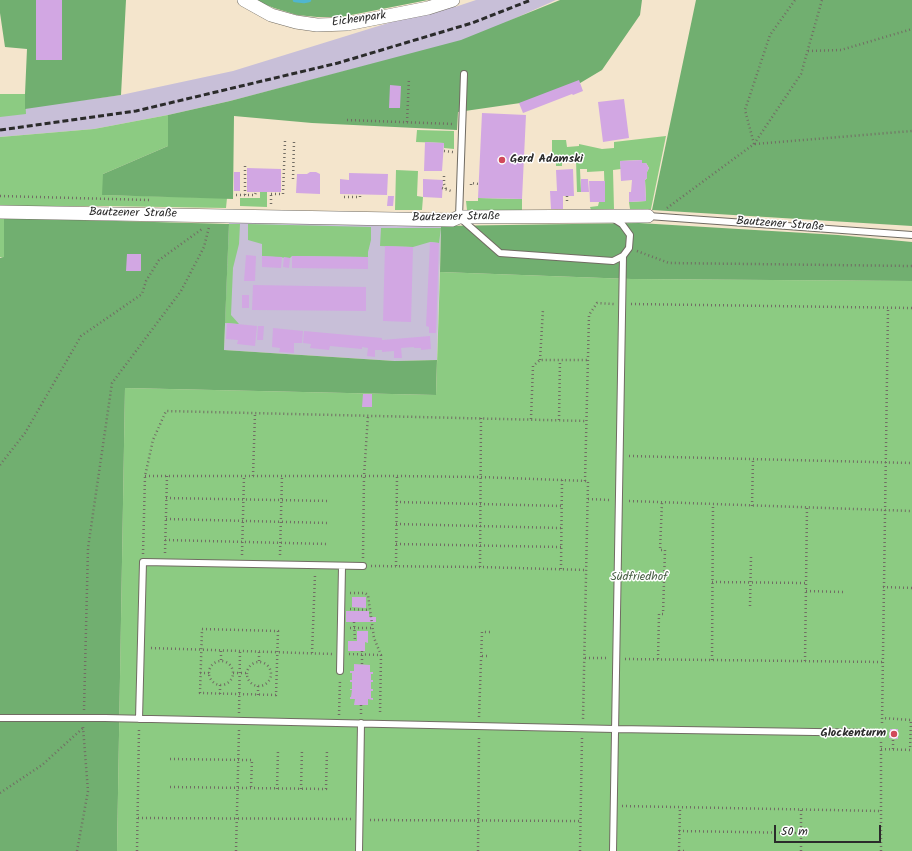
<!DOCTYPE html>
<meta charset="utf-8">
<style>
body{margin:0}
#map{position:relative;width:912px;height:851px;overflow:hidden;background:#f4e5cc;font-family:Kalam,sans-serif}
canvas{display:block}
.scale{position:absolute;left:774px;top:825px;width:107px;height:18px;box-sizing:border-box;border:2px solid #2b2b2b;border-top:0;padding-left:5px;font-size:12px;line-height:14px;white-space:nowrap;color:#2b2b2b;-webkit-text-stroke:3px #fff;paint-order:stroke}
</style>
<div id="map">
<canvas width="912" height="851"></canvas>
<div class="scale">50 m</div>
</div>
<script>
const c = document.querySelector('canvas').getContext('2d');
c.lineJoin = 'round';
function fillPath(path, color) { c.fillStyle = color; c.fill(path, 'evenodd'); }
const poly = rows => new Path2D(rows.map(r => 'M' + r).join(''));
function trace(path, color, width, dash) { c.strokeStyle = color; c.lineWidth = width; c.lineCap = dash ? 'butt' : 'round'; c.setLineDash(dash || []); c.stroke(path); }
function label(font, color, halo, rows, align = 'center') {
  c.font = font + ' Kalam,sans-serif'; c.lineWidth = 3; c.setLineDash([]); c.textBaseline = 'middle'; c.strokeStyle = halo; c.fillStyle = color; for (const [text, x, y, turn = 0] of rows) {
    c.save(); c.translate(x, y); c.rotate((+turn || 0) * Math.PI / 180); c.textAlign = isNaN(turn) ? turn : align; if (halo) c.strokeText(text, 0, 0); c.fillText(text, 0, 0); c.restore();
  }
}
const industrial = poly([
 [476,0,556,0,469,39,230,101,168,115,94,129,0,137,0,111,121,95,233,71,414,15,451,5,455,7],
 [229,220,441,226,437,360,395,361,224,350]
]);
const green = poly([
 [0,94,25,94,26,114,0,117],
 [168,115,168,146,103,174,103,195,227,198,226,208,102,206,0,207,0,137,94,129],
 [417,130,454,131,454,149,444,148,444,143,416,142],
 [666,136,651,209,630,209,629,202,646,201,645,180,647,178,647,172,649,168,646,163,642,163,641,160,620,161,621,169,613,170,614,209,591,210,590,207,598,206,599,202,605,202,604,171,587,172,587,169,580,169,581,192,577,192,576,160,562,160,562,166,556,166,556,160,552,160,552,140,566,140,567,147,579,146,579,144,602,149,614,148,614,142],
 [396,170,418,171,417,196,423,197,422,210,395,210],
 [260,192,267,192,267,207,240,206,240,198,260,198],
 [478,198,522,199,522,211,470,211,467,210,466,201,478,201],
 [0,218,4,218,4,258,0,257],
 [229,224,240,224,239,244,233,268,231,315,239,324,225,323],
 [248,224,371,227,371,240,368,252,368,257,292,256,290,258,262,256,262,244,248,240],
 [381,228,441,228,439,243,430,242,413,247,380,246],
 [440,272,631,279,912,281,912,851,117,851,125,388,436,395]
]);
const forest = poly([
 [0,0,126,0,121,95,25,109,25,94,27,49,5,47,0,13],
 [254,0,428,0,341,17,317,17,297,15,274,8],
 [560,0,642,0,640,15,602,70,555,98,458,112,457,130,312,123,234,116,233,199,102,195,103,174,168,146,168,115,230,101,461,40],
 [696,0,912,0,912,226,652,210],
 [4,218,229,224,224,350,395,361,437,360,436,395,125,388,117,851,0,851,0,258,4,257],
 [639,223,838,235,912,242,912,281,631,279,440,272,441,226]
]);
const stream = poly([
 [295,0,304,1,309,0]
]);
const building = poly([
 [36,0,62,0,62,60,36,60],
 [579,80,583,91,573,95,572,94,523,113,519,103],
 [390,85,401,86,400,108,389,108],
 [624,99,629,138,603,142,598,102],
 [482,113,526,115,522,199,478,198],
 [425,142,444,143,442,171,424,171],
 [642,160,642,163,646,163,649,168,647,172,647,178,645,180,646,201,629,202,629,192,631,192,632,180,621,181,620,161],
 [247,168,281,169,281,192,247,192],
 [573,169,574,196,563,196,563,209,551,209,550,191,557,191,556,170],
 [234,172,240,172,240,191,234,191],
 [310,172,316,172,320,174,320,194,296,193,297,174,307,174],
 [349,173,388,174,387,195,340,194,340,179,349,180],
 [423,179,443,180,442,198,423,197],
 [581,179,588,179,589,192,581,192],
 [589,181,605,181,605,202,590,202],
 [388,196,394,196,393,206,387,206],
 [430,242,439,243,436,333,429,333,429,327,426,326],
 [385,246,413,247,411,322,383,321],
 [127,254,141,254,141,271,126,271],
 [246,255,256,256,255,281,244,281],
 [262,256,282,257,281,268,262,267],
 [292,256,368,257,368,269,292,268],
 [284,257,290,258,289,268,283,267],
 [253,285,366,287,366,311,252,310],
 [242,295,249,295,249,308,242,308],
 [227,323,257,326,255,346,237,344,238,340,226,339],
 [258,326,264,326,263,340,257,340],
 [273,328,303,331,302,343,294,343,294,353,279,352,280,348,272,347],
 [304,331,382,338,382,340,430,336,431,349,421,350,421,348,414,348,414,347,401,348,402,358,394,358,394,351,382,352,382,350,375,350,375,357,367,356,368,348,362,347,362,349,330,346,329,350,310,348,311,344,303,343],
 [363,394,372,394,372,407,362,407],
 [352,597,366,597,366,608,352,607],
 [346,611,369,611,369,617,376,617,376,622,346,622],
 [357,631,368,631,368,643,365,642,365,651,348,651,348,641,357,641],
 [354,664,370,665,370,672,373,672,373,674,371,674,371,680,373,680,373,682,371,682,371,689,373,689,373,691,371,691,371,698,373,698,373,700,368,699,368,705,354,705,355,699,350,699,350,697,351,697,352,690,350,690,350,689,352,689,352,682,350,682,350,680,352,680,352,673,350,673,350,671,354,671],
 [890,729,898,729,898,739,889,738]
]);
const path = poly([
 [808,51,841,50,912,29],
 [347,120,454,124],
 [407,122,409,78],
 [754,144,801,74,822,0],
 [755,144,912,131],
 [444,151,453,152],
 [444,176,444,184,446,189],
 [293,179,294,142],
 [471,185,471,183,479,184],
 [442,188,451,191],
 [271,194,283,194,285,141],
 [236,195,255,195,256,192],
 [245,195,245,164],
 [0,196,149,200],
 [567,196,567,203],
 [344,197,360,197,360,195],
 [271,204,271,192],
 [667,208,754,144,745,110,770,35,795,0],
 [637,251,669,263,912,266],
 [631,304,912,308],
 [540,360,543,309],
 [531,419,533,366,540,360,588,360],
 [559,420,560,360],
 [629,456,912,463],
 [0,465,25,433,81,336,142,294,146,281,159,260,202,229],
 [145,476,397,476,480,477,588,481,583,719],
 [253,476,255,413],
 [585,481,589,315,597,303,614,304],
 [166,498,330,501],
 [588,499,610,500],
 [629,501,912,511],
 [396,502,562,506],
 [752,506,753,459],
 [166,519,329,523],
 [396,524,561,528],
 [165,540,328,544],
 [396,544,561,547],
 [165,553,167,476],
 [143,554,145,476,153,440,166,411,587,421],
 [242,555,244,476],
 [280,555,282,476],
 [363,558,364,476,368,415],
 [371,566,480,567,587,570],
 [396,566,397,476],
 [480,567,481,418],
 [561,569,562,480],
 [712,582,806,583],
 [883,587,912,588],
 [806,591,843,592],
 [350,593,365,593,368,595,374,638,381,655],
 [750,606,751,557],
 [350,609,370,610],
 [354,622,355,641],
 [350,628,373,628],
 [202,629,278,631,276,695,200,693,202,629],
 [151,648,332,654],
 [362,651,362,664],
 [312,653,315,575],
 [349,654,381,655,380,715],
 [482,656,490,656],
 [585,658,608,658],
 [625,659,882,662],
 [658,659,659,614,663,614,665,550,660,550,662,502],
 [221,660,221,650],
 [712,660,713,504],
 '209 673a12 12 0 1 1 24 0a12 12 0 1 1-24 0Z',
 [259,661,259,651],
 [805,661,807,508],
 '247 674a12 12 0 1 1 24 0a12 12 0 1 1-24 0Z',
 [200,673,209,673],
 [233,673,246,673],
 [220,694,220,685],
 [258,695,258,686],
 [84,710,88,548,112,383,181,291,204,247,209,227],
 [239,713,240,651],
 [361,714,361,705],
 [339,715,340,680],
 [479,717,482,632,491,632],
 [882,723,888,308],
 [881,742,881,851],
 [881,749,910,750,911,720,882,718],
 [893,749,893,738],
 [170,759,252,760,251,788],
 [170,787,326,789,327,750],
 [277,789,278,750],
 [301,789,302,749],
 [0,793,42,765,83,728],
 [622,806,881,811],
 [138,818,351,819],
 [370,820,581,821],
 [679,831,801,833],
 [77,851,88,791,83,727],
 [137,851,139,728],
 [236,851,239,730],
 [478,851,479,736],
 [580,851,582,738],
 [679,851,680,808],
 [679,851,686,851],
 [801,851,801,810]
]);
const lane = poly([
 [464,74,459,217,500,253,613,261,623,256,629,248,630,235,622,224,614,219],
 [648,216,912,235],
 [340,671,342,567],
 [0,718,105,718,615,729,881,733],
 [139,719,143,562,363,566],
 [359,851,361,723],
 [613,851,623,256]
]);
const street = poly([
 [244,0,271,15,296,22,317,25,347,24,428,8,453,0],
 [0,212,452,220,459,217,648,216]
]);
const rail = poly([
 [0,130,136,111,338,63,472,23,531,0]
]);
const markers = [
 [502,160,4,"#d1495b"],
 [894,734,4,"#d1495b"]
];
const streetNames = [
 ["Eichenpark",359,20,-8],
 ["Bautzener Straße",133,214,1],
 ["Bautzener Straße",456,218,-1],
 ["Bautzener Straße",780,225,4]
];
const poiNames = [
 ["Gerd Adamski",510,160],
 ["Glockenturm",886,734,"right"]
];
const parkNames = [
 ["Südfriedhof",639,578]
];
fillPath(industrial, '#c8bfd8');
fillPath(green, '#8ccb82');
fillPath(forest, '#71af70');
trace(stream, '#50b6cf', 4.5);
fillPath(building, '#d2a7e3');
trace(lane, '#716c63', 8);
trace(street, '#716c63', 14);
trace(path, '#716c63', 2.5, [1, 3]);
trace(lane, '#fff', 6);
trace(street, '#fff', 13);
trace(rail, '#2b2b2b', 3, [6, 3]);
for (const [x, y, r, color] of markers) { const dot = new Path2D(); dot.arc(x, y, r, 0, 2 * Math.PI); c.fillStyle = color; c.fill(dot); trace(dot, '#fff', 1.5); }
label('12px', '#2b2b2b', '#fff', streetNames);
label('bold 12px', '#2b2b2b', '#fff', poiNames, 'left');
label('12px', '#4d6349', '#fff', parkNames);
</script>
